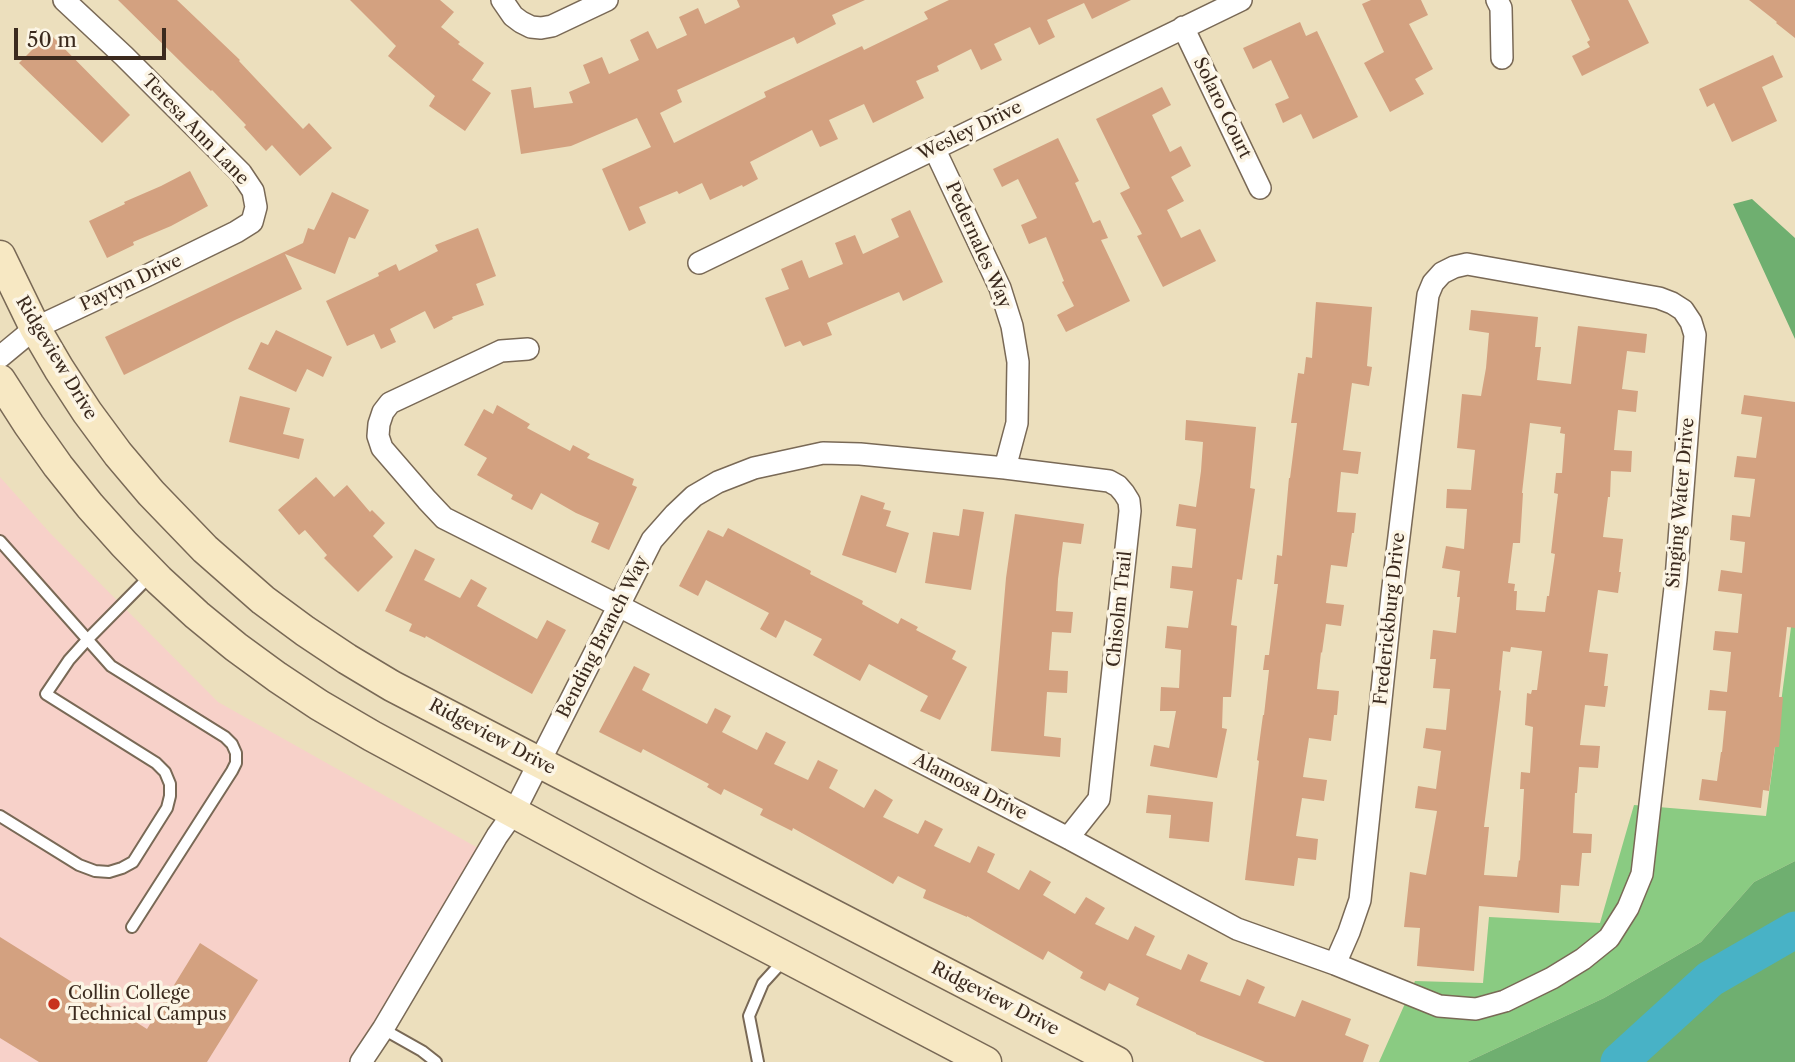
<!DOCTYPE html>
<style>
body{margin:0}
#map{position:relative;width:1795px;height:1062px;overflow:hidden;background:#ecdfbd;font-family:"Libre Caslon Text",serif}
canvas{display:block}
.scale{position:absolute;left:14px;top:28px;width:152px;height:32px;box-sizing:border-box;border:4px solid #3b2a1e;border-top:0;padding-left:9px;font-size:21px;line-height:24px;white-space:nowrap;color:#3b2a1e;-webkit-text-stroke:5px #fcf5e5;paint-order:stroke}
</style>
<div id="map">
<canvas width="1795" height="1062"></canvas>
<div class="scale">50 m</div>
</div>
<script>
const c = document.querySelector('canvas').getContext('2d');
c.lineJoin = 'round';
function fillPath(path, color) { c.fillStyle = color; c.fill(path, 'evenodd'); }
const poly = rows => new Path2D(rows.map(r => 'M' + r).join(''));
function trace(path, color, width, dash) { c.strokeStyle = color; c.lineWidth = width; c.lineCap = dash ? 'butt' : 'round'; c.setLineDash(dash || []); c.stroke(path); }
function label(font, color, halo, rows, align = 'center') {
  c.font = font + ' "Libre Caslon Text",serif'; c.lineWidth = 7; c.setLineDash([]); c.textBaseline = 'middle'; c.strokeStyle = halo; c.fillStyle = color; for (const [text, x, y, turn = 0] of rows) {
    c.save(); c.translate(x, y); c.rotate((+turn || 0) * Math.PI / 180); c.textAlign = isNaN(turn) ? turn : align; if (halo) c.strokeText(text, 0, 0); c.fillText(text, 0, 0); c.restore();
  }
}
const built = poly([
 [0,477,50,533,218,702,494,857,360,1062,0,1062]
]);
const green = poly([
 [1795,597,1795,861,1754,882,1701,942,1604,998,1467,1062,1379,1062,1415,981,1483,983,1489,917,1600,923,1634,805,1766,816]
]);
const forest = poly([
 [1752,199,1795,238,1795,339,1733,204],
 [1795,861,1795,1062,1467,1062,1604,998,1701,942,1754,882]
]);
const river = poly([
 [1619,1062,1710,979,1795,930]
]);
const building = poly([
 [118,0,177,0,240,60,239,61,303,129,309,123,332,148,300,176,272,145,266,151,244,127,246,125,212,90,211,91,187,68],
 [350,0,440,0,454,12,441,27,460,42,458,44,484,63,472,80,491,93,465,131,429,106,435,96,388,56,396,46],
 [737,0,865,0,832,15,836,24,797,44,794,37,677,90,682,102,660,113,674,143,766,97,764,92,862,46,864,50,928,19,924,12,949,0,1131,0,1092,19,1084,3,1047,20,1055,37,1039,45,1030,27,994,44,1002,60,981,70,971,49,937,66,939,71,916,81,924,98,873,123,864,104,829,120,838,139,820,147,812,130,750,162,758,179,743,187,742,185,710,200,702,183,679,194,677,191,639,207,646,223,629,231,602,169,651,147,637,118,571,146,521,154,511,90,531,87,534,108,573,103,569,92,590,83,583,65,602,57,609,74,639,60,630,40,648,31,657,49,687,35,679,17,698,8,705,24,740,7],
 [1371,0,1421,0,1428,15,1409,24,1433,69,1415,79,1424,94,1390,112,1364,63,1384,52,1362,4],
 [1571,0,1628,0,1649,43,1582,76,1572,56,1590,47,1587,42,1590,40],
 [1749,0,1795,0,1795,38,1776,23,1777,22],
 [1300,22,1306,36,1317,31,1358,117,1313,139,1301,114,1283,123,1275,104,1289,98,1271,60,1253,69,1243,48],
 [49,33,130,115,102,143,19,63],
 [1773,55,1783,77,1762,87,1777,121,1732,142,1714,103,1707,107,1699,89],
 [1162,87,1171,105,1152,115,1170,152,1181,146,1191,166,1171,177,1184,201,1167,210,1181,238,1200,229,1216,261,1163,287,1137,236,1142,234,1120,193,1130,188,1096,119],
 [1058,138,1079,181,1075,183,1093,223,1100,220,1108,238,1101,240,1130,301,1066,332,1057,315,1074,306,1062,282,1064,281,1046,237,1029,244,1021,225,1037,218,1018,179,1002,187,993,169],
 [190,171,208,206,171,226,133,242,134,245,107,258,89,221,125,204,124,202,161,186],
 [332,192,369,210,355,239,349,237,335,274,285,254,302,289,235,320,124,375,105,337,303,243,308,228,314,230],
 [910,210,943,282,903,301,899,292,827,323,832,335,803,346,800,341,785,347,765,298,789,289,781,269,802,260,809,278,843,264,835,243,855,235,863,254,899,237,891,219],
 [478,228,496,276,476,284,484,305,452,317,453,319,434,329,425,311,390,329,396,342,381,349,374,334,347,346,326,301,379,276,378,273,396,264,399,271,438,251,435,245],
 [1316,302,1372,307,1367,366,1372,367,1369,386,1352,383,1343,450,1361,452,1358,474,1341,472,1337,512,1356,513,1354,533,1352,533,1347,567,1331,565,1326,603,1344,605,1341,626,1326,624,1322,653,1321,652,1317,689,1339,691,1337,715,1334,715,1331,741,1309,738,1303,777,1327,780,1324,801,1302,798,1296,836,1318,839,1316,860,1298,858,1294,886,1245,880,1259,761,1257,760,1263,715,1264,715,1269,670,1263,670,1265,655,1269,655,1278,584,1274,584,1277,555,1282,556,1289,478,1290,478,1297,423,1291,423,1298,373,1304,374,1306,357,1312,358],
 [1471,310,1538,317,1535,347,1541,347,1537,380,1571,384,1578,326,1647,334,1645,353,1627,351,1622,389,1638,391,1636,412,1618,410,1614,450,1632,451,1631,472,1611,471,1610,497,1608,497,1603,537,1623,539,1619,572,1621,572,1618,593,1598,590,1589,652,1608,654,1604,686,1608,686,1605,707,1585,705,1580,745,1600,746,1598,768,1579,767,1577,793,1575,793,1573,833,1592,834,1591,853,1582,853,1579,886,1561,885,1559,913,1479,906,1474,971,1417,966,1420,928,1404,927,1410,872,1426,875,1437,811,1415,808,1418,786,1436,789,1441,751,1423,748,1426,728,1446,730,1450,689,1433,688,1436,659,1430,659,1433,630,1456,633,1460,597,1457,597,1460,571,1442,568,1446,546,1464,549,1467,509,1446,508,1447,489,1471,490,1475,450,1457,448,1462,394,1481,396,1486,368,1489,333,1469,330],
 [1530,423,1561,427,1560,433,1565,434,1562,473,1556,473,1554,493,1558,494,1551,553,1555,554,1549,596,1547,596,1545,612,1516,610,1517,591,1514,591,1515,584,1508,583,1513,543,1520,543,1523,493,1522,493],
 [1511,647,1542,651,1537,690,1532,690,1531,694,1527,693,1525,725,1533,727,1530,773,1521,772,1520,789,1524,789,1520,861,1519,860,1517,877,1484,875,1489,827,1484,827,1501,691,1499,690,1503,651,1510,652],
 [276,330,332,357,323,377,307,369,296,392,248,369,261,342,268,345],
 [1744,395,1795,402,1795,628,1787,627,1779,697,1783,697,1779,747,1775,747,1769,791,1763,790,1761,808,1699,800,1702,779,1717,781,1721,752,1722,752,1726,711,1708,710,1710,690,1727,692,1731,652,1713,650,1715,631,1738,633,1742,594,1718,591,1721,570,1742,573,1745,542,1730,540,1732,515,1750,517,1755,479,1734,477,1737,456,1756,458,1762,417,1741,414],
 [240,396,290,408,283,434,304,439,299,459,229,442],
 [497,405,530,424,527,428,570,451,573,445,590,454,587,458,634,479,632,485,637,487,609,550,591,542,599,523,576,513,541,493,532,510,511,499,513,495,477,475,487,458,464,445,484,409,493,414],
 [1186,420,1256,427,1250,488,1255,489,1242,580,1237,579,1231,625,1237,626,1231,697,1223,697,1222,728,1227,729,1217,778,1150,766,1154,745,1169,748,1176,711,1160,711,1161,687,1179,688,1181,650,1165,648,1167,626,1188,628,1193,591,1170,588,1172,566,1192,568,1196,529,1176,526,1179,504,1196,507,1201,471,1203,442,1185,440],
 [316,477,334,497,347,485,370,512,372,510,385,523,373,536,393,557,358,592,324,558,327,555,305,530,299,535,278,510],
 [861,495,885,503,883,509,891,511,886,526,909,533,896,573,842,555],
 [963,509,984,512,971,590,925,583,933,532,959,536],
 [1015,514,1084,524,1081,544,1063,542,1058,579,1056,611,1073,612,1071,633,1052,632,1049,670,1068,671,1067,693,1047,692,1044,736,1061,738,1060,757,991,751,1006,578],
 [728,528,811,571,810,574,863,601,862,604,898,624,901,618,918,627,916,630,956,651,952,659,967,667,940,720,920,711,928,696,869,664,860,681,813,655,822,639,785,620,776,638,760,629,769,613,706,580,698,596,679,586,708,530,723,537],
 [415,549,435,559,424,580,460,598,471,579,487,588,477,606,537,639,547,620,566,630,532,694,426,636,425,638,409,631,412,624,385,611],
 [634,666,650,674,642,690,707,724,715,708,731,716,722,732,757,750,766,732,786,742,774,764,808,780,818,760,838,770,829,788,864,808,875,789,893,800,883,817,918,834,925,820,943,829,934,846,970,863,978,846,995,854,987,872,1019,890,1030,870,1051,882,1043,895,1075,914,1086,897,1105,908,1095,924,1128,940,1135,926,1155,936,1146,955,1181,970,1188,954,1208,963,1200,981,1240,996,1247,979,1265,987,1258,1003,1295,1017,1302,1000,1351,1019,1345,1035,1369,1045,1363,1062,1265,1062,1196,1034,1196,1033,1136,1005,1139,998,1109,983,1105,991,1080,978,1083,972,1048,951,1043,960,967,916,967,917,923,898,926,890,898,876,893,884,793,828,792,831,760,815,763,809,724,789,721,795,707,787,709,784,643,749,641,753,599,732],
 [1148,795,1213,802,1209,842,1169,838,1171,815,1146,813],
 [0,937,147,1029,200,943,258,980,207,1062,39,1062,0,1038]
]);
const service = poly([
 [0,541,111,666,225,737,232,744,236,753,236,763,232,771,132,927],
 [0,816,79,865,95,871,109,872,122,868,133,862,167,808,170,796,170,784,165,772,156,763,46,694,69,660,87,640,152,574],
 [383,1029,422,1051,436,1062],
 [758,1062,749,1016,763,983,784,960]
]);
const minor = poly([
 [502,0,513,16,521,22,531,27,541,28,552,26,607,0],
 [1497,0,1501,8,1502,58],
 [1183,27,1260,188],
 [934,148,1000,288,1012,326,1018,362,1017,423,1005,468],
 [699,263,1241,0],
 [528,349,501,351,390,403,383,412,379,424,378,436,382,448,427,500,444,518,619,606,1068,838,1237,929,1335,964,1439,1006,1476,1009,1505,1001,1552,978,1583,959,1609,938,1628,908,1642,874,1676,579,1695,335,1691,322,1683,310,1672,303,1659,298,1467,264,1454,267,1442,273,1433,283,1428,295,1392,595,1360,900,1349,932,1335,964],
 [0,357,35,328,146,276,236,232,252,222,256,207,253,191,241,173,124,56,64,0],
 [361,1062,383,1029,497,836,514,812,652,540,675,514,694,496,718,482,754,468,823,453,860,454,1005,468,1109,481,1118,486,1124,493,1129,501,1130,511,1099,799,1068,838]
]);
const secondary = poly([
 [0,256,35,328,59,369,87,412,118,454,151,493,205,549,263,600,305,631,347,659,392,686,1117,1062],
 [0,380,29,425,58,466,90,506,124,544,159,580,197,615,236,647,277,677,319,705,372,736,646,884,986,1062]
]);
const markers = [
 [54,1004,7,"#c8321e"]
];
const streetNames = [
 ["Solaro Court",1222,108,64],
 ["Teresa Ann Lane",195,130,46],
 ["Wesley Drive",970,131,-26],
 ["Pedernales Way",978,245,66],
 ["Paytyn Drive",131,283,-25],
 ["Ridgeview Drive",56,358,59],
 ["Singing Water Drive",1681,503,-85],
 ["Chisolm Trail",1120,609,-84],
 ["Frederickburg Drive",1390,619,-84],
 ["Bending Branch Way",603,637,-63],
 ["Ridgeview Drive",492,737,28],
 ["Alamosa Drive",970,787,27],
 ["Ridgeview Drive",995,999,27]
];
const poiNames = [
 ["Collin College",68,994],
 ["Technical Campus",68,1015]
];
fillPath(built, '#f7d1c9');
fillPath(green, '#8acb82');
fillPath(forest, '#6faf70');
trace(river, '#48b2c6', 37);
fillPath(building, '#d3a180');
trace(service, '#796956', 14);
trace(minor, '#796956', 24);
trace(secondary, '#796956', 33);
trace(service, '#fff', 10);
trace(minor, '#fff', 21);
trace(secondary, '#f7e8c3', 30);
for (const [x, y, r, color] of markers) { const dot = new Path2D(); dot.arc(x, y, r, 0, 2 * Math.PI); c.fillStyle = color; c.fill(dot); trace(dot, '#fcf5e5', 2.5); }
label('18px', '#3b2a1e', '#fcf5e5', streetNames);
label('18px', '#3b2a1e', '#fcf5e5', poiNames, 'left');
</script>
